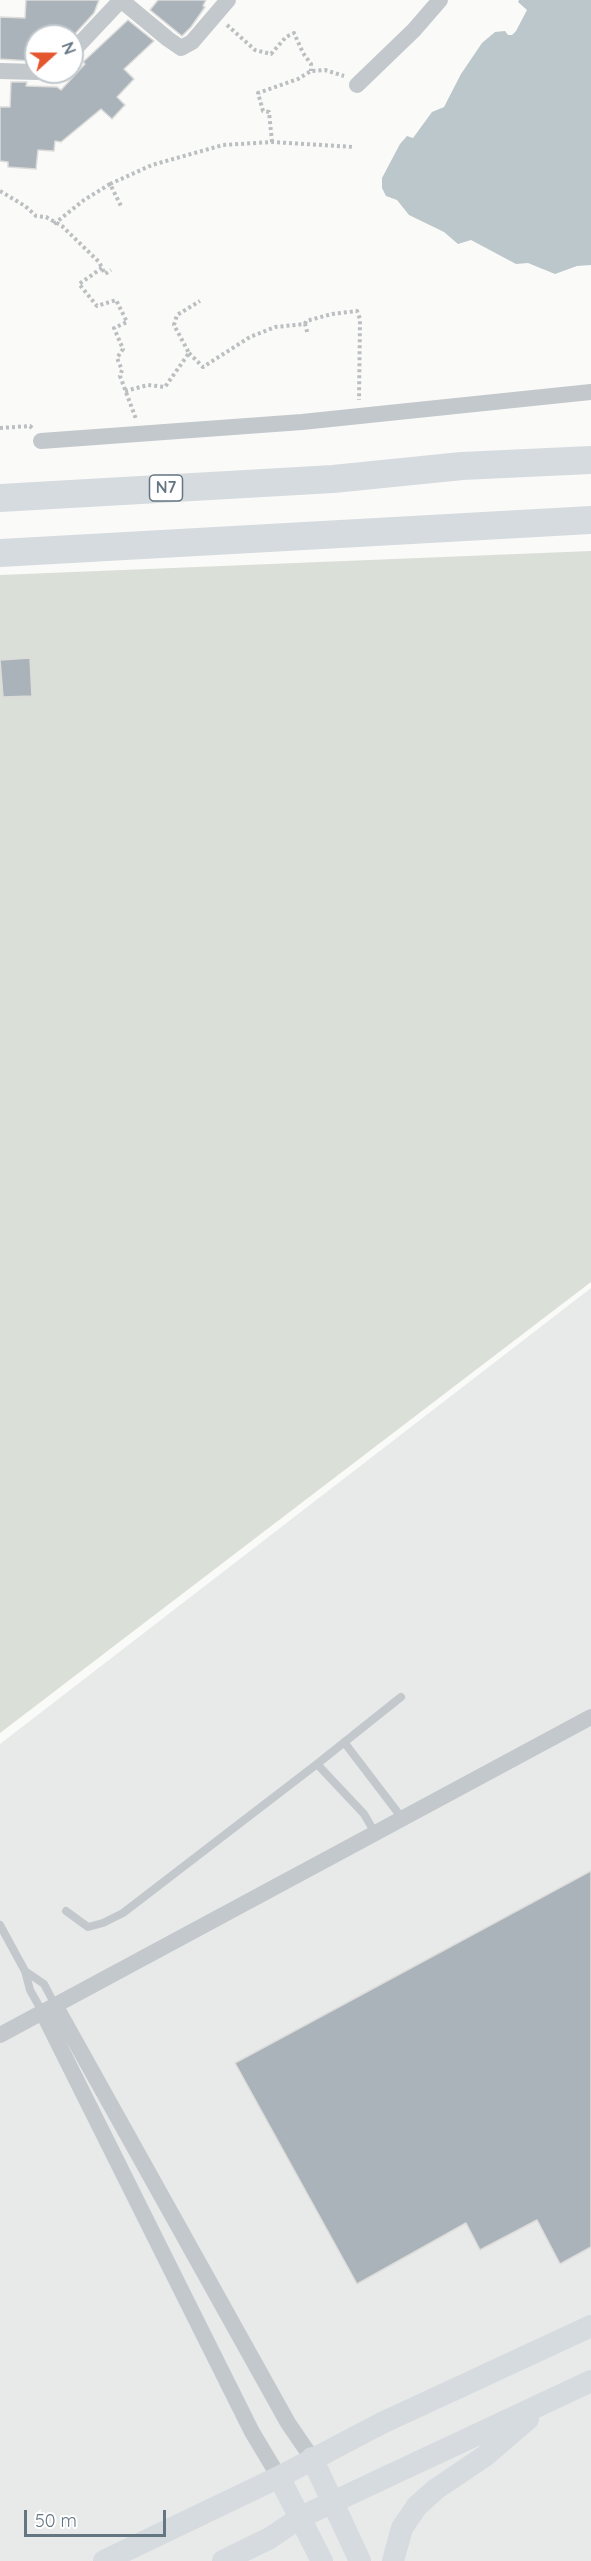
<!DOCTYPE html>
<style>
body{margin:0}
#map{position:relative;width:591px;height:2561px;overflow:hidden;background:#fafaf8;font-family:Quicksand,sans-serif}
canvas{display:block}
.north{position:absolute;left:24px;top:24px;width:60px;height:60px;box-sizing:border-box;background:#fff;border:2px solid #c1c8cd;border-radius:50%;rotate:69deg;font-size:16px;font-weight:700;line-height:24px;text-align:center;color:#657683}
.north::after{content:'';display:block;margin:auto;width:21px;height:27px;background:#e4572e;clip-path:polygon(50% 0,100% 100%,50% 72%,0 100%)}
.scale{position:absolute;left:24px;top:2510px;width:142px;height:27px;box-sizing:border-box;border:3px solid #657683;border-top:0;padding-left:8px;font-size:18px;line-height:21px;white-space:nowrap;color:#657683;-webkit-text-stroke:4px #fff;paint-order:stroke}
</style>
<div id="map">
<canvas width="591" height="2561"></canvas>
<div class="north">N</div>
<div class="scale">50 m</div>
</div>
<script>
const c = document.querySelector('canvas').getContext('2d');
c.lineJoin = 'round';
function fillPath(path, color) { c.fillStyle = color; c.fill(path, 'evenodd'); }
const poly = rows => new Path2D(rows.map(r => 'M' + r).join(''));
function trace(path, color, width, dash) { c.strokeStyle = color; c.lineWidth = width; c.lineCap = dash ? 'butt' : 'round'; c.setLineDash(dash || []); c.stroke(path); }
function label(font, color, halo, rows, align = 'center') {
  c.font = font + ' Quicksand,sans-serif'; c.lineWidth = 6; c.setLineDash([]); c.textBaseline = 'middle'; c.strokeStyle = halo; c.fillStyle = color; for (const [text, x, y, turn = 0] of rows) {
    c.save(); c.translate(x, y); c.rotate((+turn || 0) * Math.PI / 180); c.textAlign = isNaN(turn) ? turn : align; if (halo) c.strokeText(text, 0, 0); c.fillText(text, 0, 0); c.restore();
  }
}
const built = poly([
 [591,1288,591,2561,0,2561,0,1744]
]);
const green = poly([
 [591,551,591,1282,0,1733,0,575]
]);
const water = poly([
 [519,0,591,0,591,265,577,266,555,274,528,263,516,264,471,240,458,244,444,232,409,215,397,200,386,196,382,188,382,178,400,144,407,136,413,138,432,112,444,107,461,74,482,43,495,32,505,31,508,35,512,35,516,31,527,10,518,2]
]);
const building = poly([
 [26,0,99,0,94,13,73,36,36,36,36,51,32,51,31,61,0,59,0,17,25,18,26,0],
 [158,0,206,0,203,6,205,7,191,27,182,36,150,10,158,0],
 [128,20,154,41,124,69,134,79,117,97,125,105,112,119,101,109,61,142,55,141,54,151,38,150,36,169,8,167,8,162,0,161,0,107,10,107,11,82,27,82,26,86,57,87,61,90,85,64,83,62,128,20],
 [30,658,32,696,3,697,0,660,30,658],
 [591,1871,591,2247,560,2264,537,2220,480,2250,466,2223,357,2284,235,2063,591,1871]
]);
const path = poly([
 [227,25,255,50,271,54,286,37,294,33,303,53,311,64,311,71],
 [272,142,269,112,263,111,258,93,298,79,311,71,325,70,344,76],
 [110,184,152,165,223,145,272,142,354,147],
 [0,191,25,206,36,216,46,217,62,226,99,262,105,274,111,270],
 [54,224,84,200,110,184,121,206],
 [102,268,79,284,97,306,116,300,127,322,114,328,123,349,117,358,122,370,120,376,136,419],
 [305,324,306,321,332,314,357,311,360,319,359,400],
 [189,353,203,367,250,337,275,327,305,324,308,335],
 [125,391,148,385,165,387,189,353,174,325,177,315,200,301],
 [0,428,30,426,32,428]
]);
const service = poly([
 [344,1742,402,1818],
 [375,1833,364,1814,317,1764,401,1697],
 [66,1911,88,1927,103,1923,123,1913,317,1764],
 [0,1925,25,1971,30,1990,43,2013],
 [25,1971,44,1984,55,2005]
]);
const minor = poly([
 [121,0,168,39,181,48,192,42,228,0],
 [72,52,121,0],
 [0,71,37,72],
 [357,85,414,30,440,0],
 [41,441,302,422,591,392],
 [55,2005,288,2423,312,2458],
 [43,2013,252,2432,279,2477],
 [0,2035,591,1717]
]);
const secondary = poly([
 [312,2458,360,2561],
 [279,2477,322,2561],
 [104,2561,279,2477,382,2423,591,2326],
 [223,2561,270,2538,301,2517,333,2502,591,2381],
 [393,2561,402,2528,417,2506,436,2489,485,2456,528,2419]
]);
const motorway = poly([
 [0,498,333,479,462,466,591,460],
 [0,553,591,520]
]);
const shields = [
 [166,488,33]
];
const shieldNames = [
 ["N7",166,488]
];
fillPath(built, '#e8e9e9');
fillPath(green, '#dadfd7');
fillPath(water, '#bbc7cb');
fillPath(building, '#aab3b9');
trace(building, '#dcdcda', 1.5);
trace(path, '#bbbfc2', 4, [3, 3]);
trace(service, '#c3c8cc', 8);
trace(minor, '#c3c8cc', 16);
trace(secondary, '#d6dbdf', 22);
trace(motorway, '#d6dbdf', 28);
for (const [x, y, w] of shields) { const box = new Path2D(); box.roundRect(x - w / 2, y - 13, w, 26, 4.5); c.fillStyle = '#fff'; c.fill(box); trace(box, '#657683', 1.5); }
label('bold 16px', '#657683', null, shieldNames);
</script>
